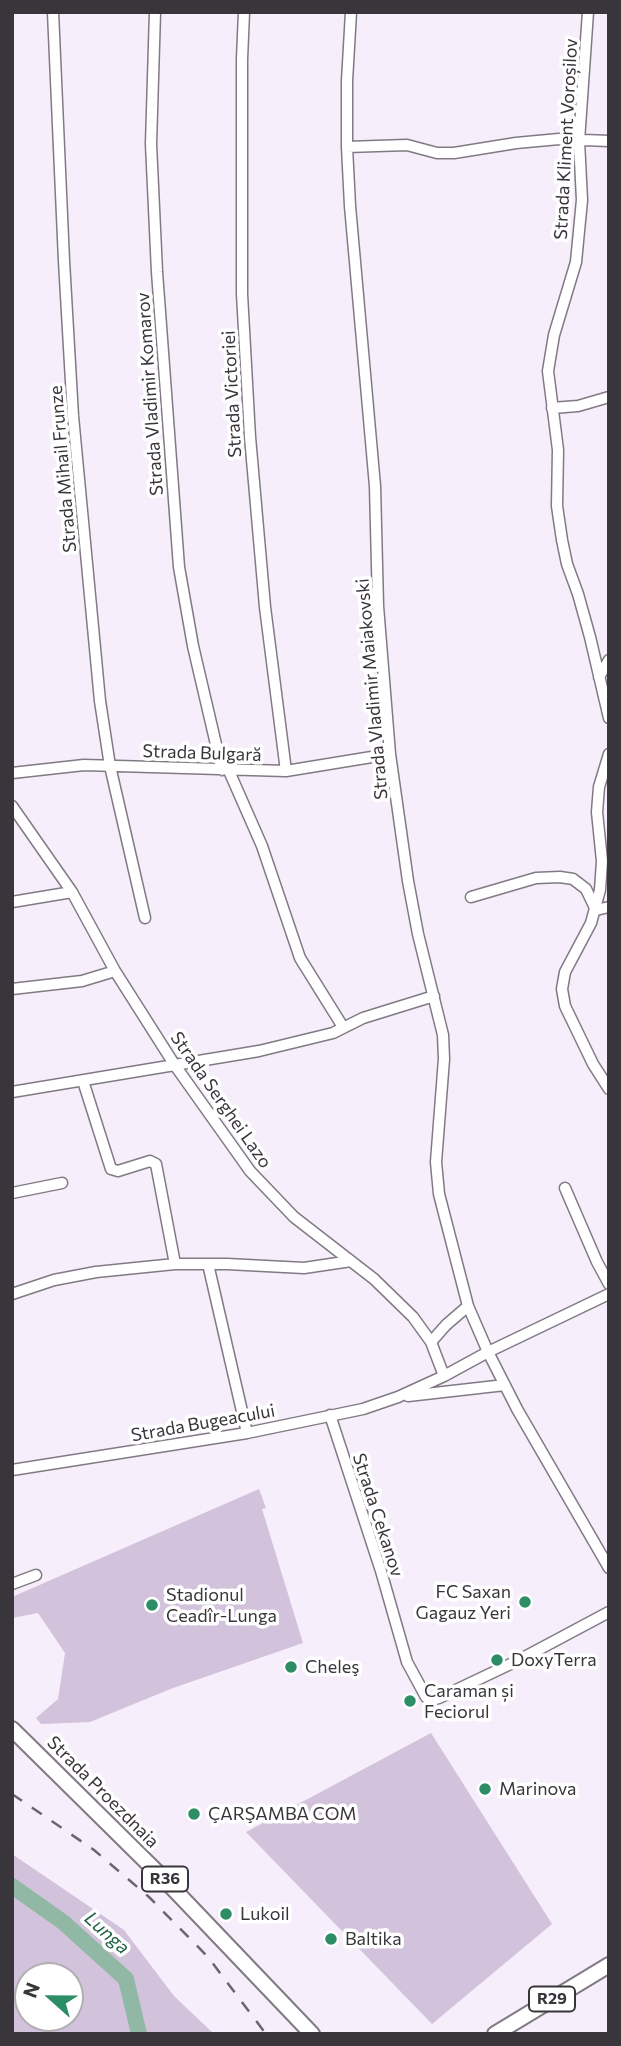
<!DOCTYPE html>
<meta charset="utf-8">
<style>
body{margin:0}
#map{position:relative;width:621px;height:2046px;overflow:hidden;background:#f6eefa;font-family:Commissioner,sans-serif}
canvas{display:block}
.frame{position:absolute;inset:0;border:14px solid #39363b;pointer-events:none}
.north{position:absolute;left:14px;top:1962px;width:70px;height:70px;box-sizing:border-box;background:#fff;border:2px solid #b0afb1;border-radius:50%;rotate:291deg;font-size:19px;font-weight:700;line-height:28px;text-align:center;color:#39363b}
.north::after{content:'';display:block;margin:auto;width:24px;height:32px;background:#2d8d66;clip-path:polygon(50% 0,100% 100%,50% 72%,0 100%)}
</style>
<div id="map">
<canvas width="621" height="2046"></canvas>
<div class="frame"></div>
<div class="north">N</div>
</div>
<script>
const c = document.querySelector('canvas').getContext('2d');
c.lineJoin = 'round';
function fillPath(path, color) { c.fillStyle = color; c.fill(path, 'evenodd'); }
const poly = rows => new Path2D(rows.map(r => 'M' + r).join(''));
function trace(path, color, width, dash) { c.strokeStyle = color; c.lineWidth = width; c.lineCap = dash ? 'butt' : 'round'; c.setLineDash(dash || []); c.stroke(path); }
function label(font, color, halo, rows, align = 'center') {
  c.font = font + ' Commissioner,sans-serif'; c.lineWidth = 7; c.setLineDash([]); c.textBaseline = 'middle'; c.strokeStyle = halo; c.fillStyle = color; for (const [text, x, y, turn = 0] of rows) {
    c.save(); c.translate(x, y); c.rotate((+turn || 0) * Math.PI / 180); c.textAlign = isNaN(turn) ? turn : align; if (halo) c.strokeText(text, 0, 0); c.fillText(text, 0, 0); c.restore();
  }
}
const green = poly([
 [259,1489,266,1508,262,1509,303,1643,173,1688,90,1722,41,1724,36,1718,58,1699,65,1653,38,1613,12,1618,12,1597],
 [431,1733,552,1924,432,2024,246,1832],
 [12,1854,124,1930,174,1996,214,2034,12,2034],
 [28,1976,70,1976,70,2018,28,2018]
]);
const river = poly([
 [12,1886,63,1922,126,1979,139,2034]
]);
const minor = poly([
 [53,12,64,261,73,416,100,701,110,766,145,918],
 [155,12,151,144,157,272,179,567,193,646,222,770],
 [244,12,242,59,242,294,250,437,265,607,286,771],
 [351,12,347,81,347,147,350,206,375,486,378,606,390,754,408,881,418,934,443,1035,444,1059,436,1162,439,1194,468,1306,488,1352,517,1409,609,1568],
 [588,12,579,141,582,200,576,262,554,335,548,371,558,450,557,506,562,540,567,564,578,594,590,637,609,718],
 [347,147,407,145,437,153,454,153,516,143,559,139,609,141],
 [552,408,578,406,609,397],
 [599,677,609,660],
 [609,754,599,787,597,812,602,861,600,890,591,923,565,972,562,989,565,1006,593,1064,609,1089],
 [229,771,262,846,300,958,343,1027],
 [12,773,84,765,286,771,390,754],
 [12,806,72,892,115,971,174,1064,250,1171,294,1217,374,1279,413,1317,431,1342,444,1376],
 [471,897,536,878,560,877,573,879,586,889,596,910,609,907],
 [12,902,72,892],
 [12,989,82,981,115,971],
 [83,1081,111,1169,118,1171,150,1161,156,1164,175,1264],
 [12,1092,259,1051,333,1033,363,1018,434,996],
 [565,1188,597,1262,609,1284],
 [12,1193,62,1183],
 [208,1264,247,1433],
 [12,1294,54,1280,96,1272,175,1264,227,1264,304,1268,351,1261],
 [431,1342,446,1325,468,1306],
 [408,1396,505,1385],
 [330,1415,381,1571,407,1662,426,1697,430,1700,439,1698,519,1660,609,1612],
 [12,1470,247,1433,363,1409,398,1397,444,1376,488,1352,609,1294],
 [12,1584,36,1575]
]);
const primary = poly([
 [12,1729,165,1880,312,2034],
 [495,2034,609,1965]
]);
const rail = poly([
 [12,1794,94,1850,149,1897,208,1957,266,2034]
]);
const markers = [
 [525,1602,7,"#2d8d66"],
 [152,1605,7,"#2d8d66"],
 [497,1660,7,"#2d8d66"],
 [291,1667,7,"#2d8d66"],
 [410,1701,7,"#2d8d66"],
 [485,1789,7,"#2d8d66"],
 [194,1814,7,"#2d8d66"],
 [226,1914,7,"#2d8d66"],
 [331,1939,7,"#2d8d66"]
];
const shields = [
 [165,1879,46],
 [552,1999,46]
];
const shieldNames = [
 ["R36",165,1879],
 ["R29",552,1999]
];
const streetNames = [
 ["Strada Kliment Voroșilov",566,139,-87],
 ["Strada Vladimir Komarov",150,394,-94],
 ["Strada Victoriei",232,394,-93],
 ["Strada Mihail Frunze",63,469,-95],
 ["Strada Vladimir Maiakovski",372,689,-95],
 ["Strada Bulgară",202,753,2],
 ["Strada Serghei Lazo",221,1100,55],
 ["Strada Bugeacului",203,1423,-10],
 ["Strada Cekanov",378,1515,72],
 ["Strada Proezdnaia",103,1792,45]
];
const poiNames = [
 ["FC Saxan",511,1592,"right"],
 ["Gagauz Yeri",511,1613,"right"],
 ["Stadionul",166,1595],
 ["Ceadîr-Lunga",166,1616],
 ["DoxyTerra",511,1660],
 ["Cheleş",305,1667],
 ["Caraman și",424,1691],
 ["Feciorul",424,1712],
 ["Marinova",499,1789],
 ["ÇARŞAMBA COM",208,1814],
 ["Lukoil",240,1914],
 ["Baltika",345,1939]
];
const waterNames = [
 ["Lunga",107,1933,42]
];
fillPath(green, '#d2c2db');
trace(river, '#91b8a4', 16);
trace(minor, '#817a84', 13);
trace(primary, '#817a84', 18);
trace(minor, '#fff', 10);
trace(primary, '#fff', 14);
trace(rail, '#6a666d', 2.5, [12, 12]);
for (const [x, y, r, color] of markers) { const dot = new Path2D(); dot.arc(x, y, r, 0, 2 * Math.PI); c.fillStyle = color; c.fill(dot); trace(dot, '#fff', 2.5); }
for (const [x, y, w] of shields) { const box = new Path2D(); box.roundRect(x - w / 2, y - 12.5, w, 25, 5); c.fillStyle = '#fff'; c.fill(box); trace(box, '#39363b', 2); }
label('bold 16px', '#39363b', null, shieldNames);
label('18px', '#39363b', '#fff', streetNames);
label('18px', '#39363b', '#fff', poiNames, 'left');
label('italic 19px', '#206347', '#fff', waterNames);
</script>
